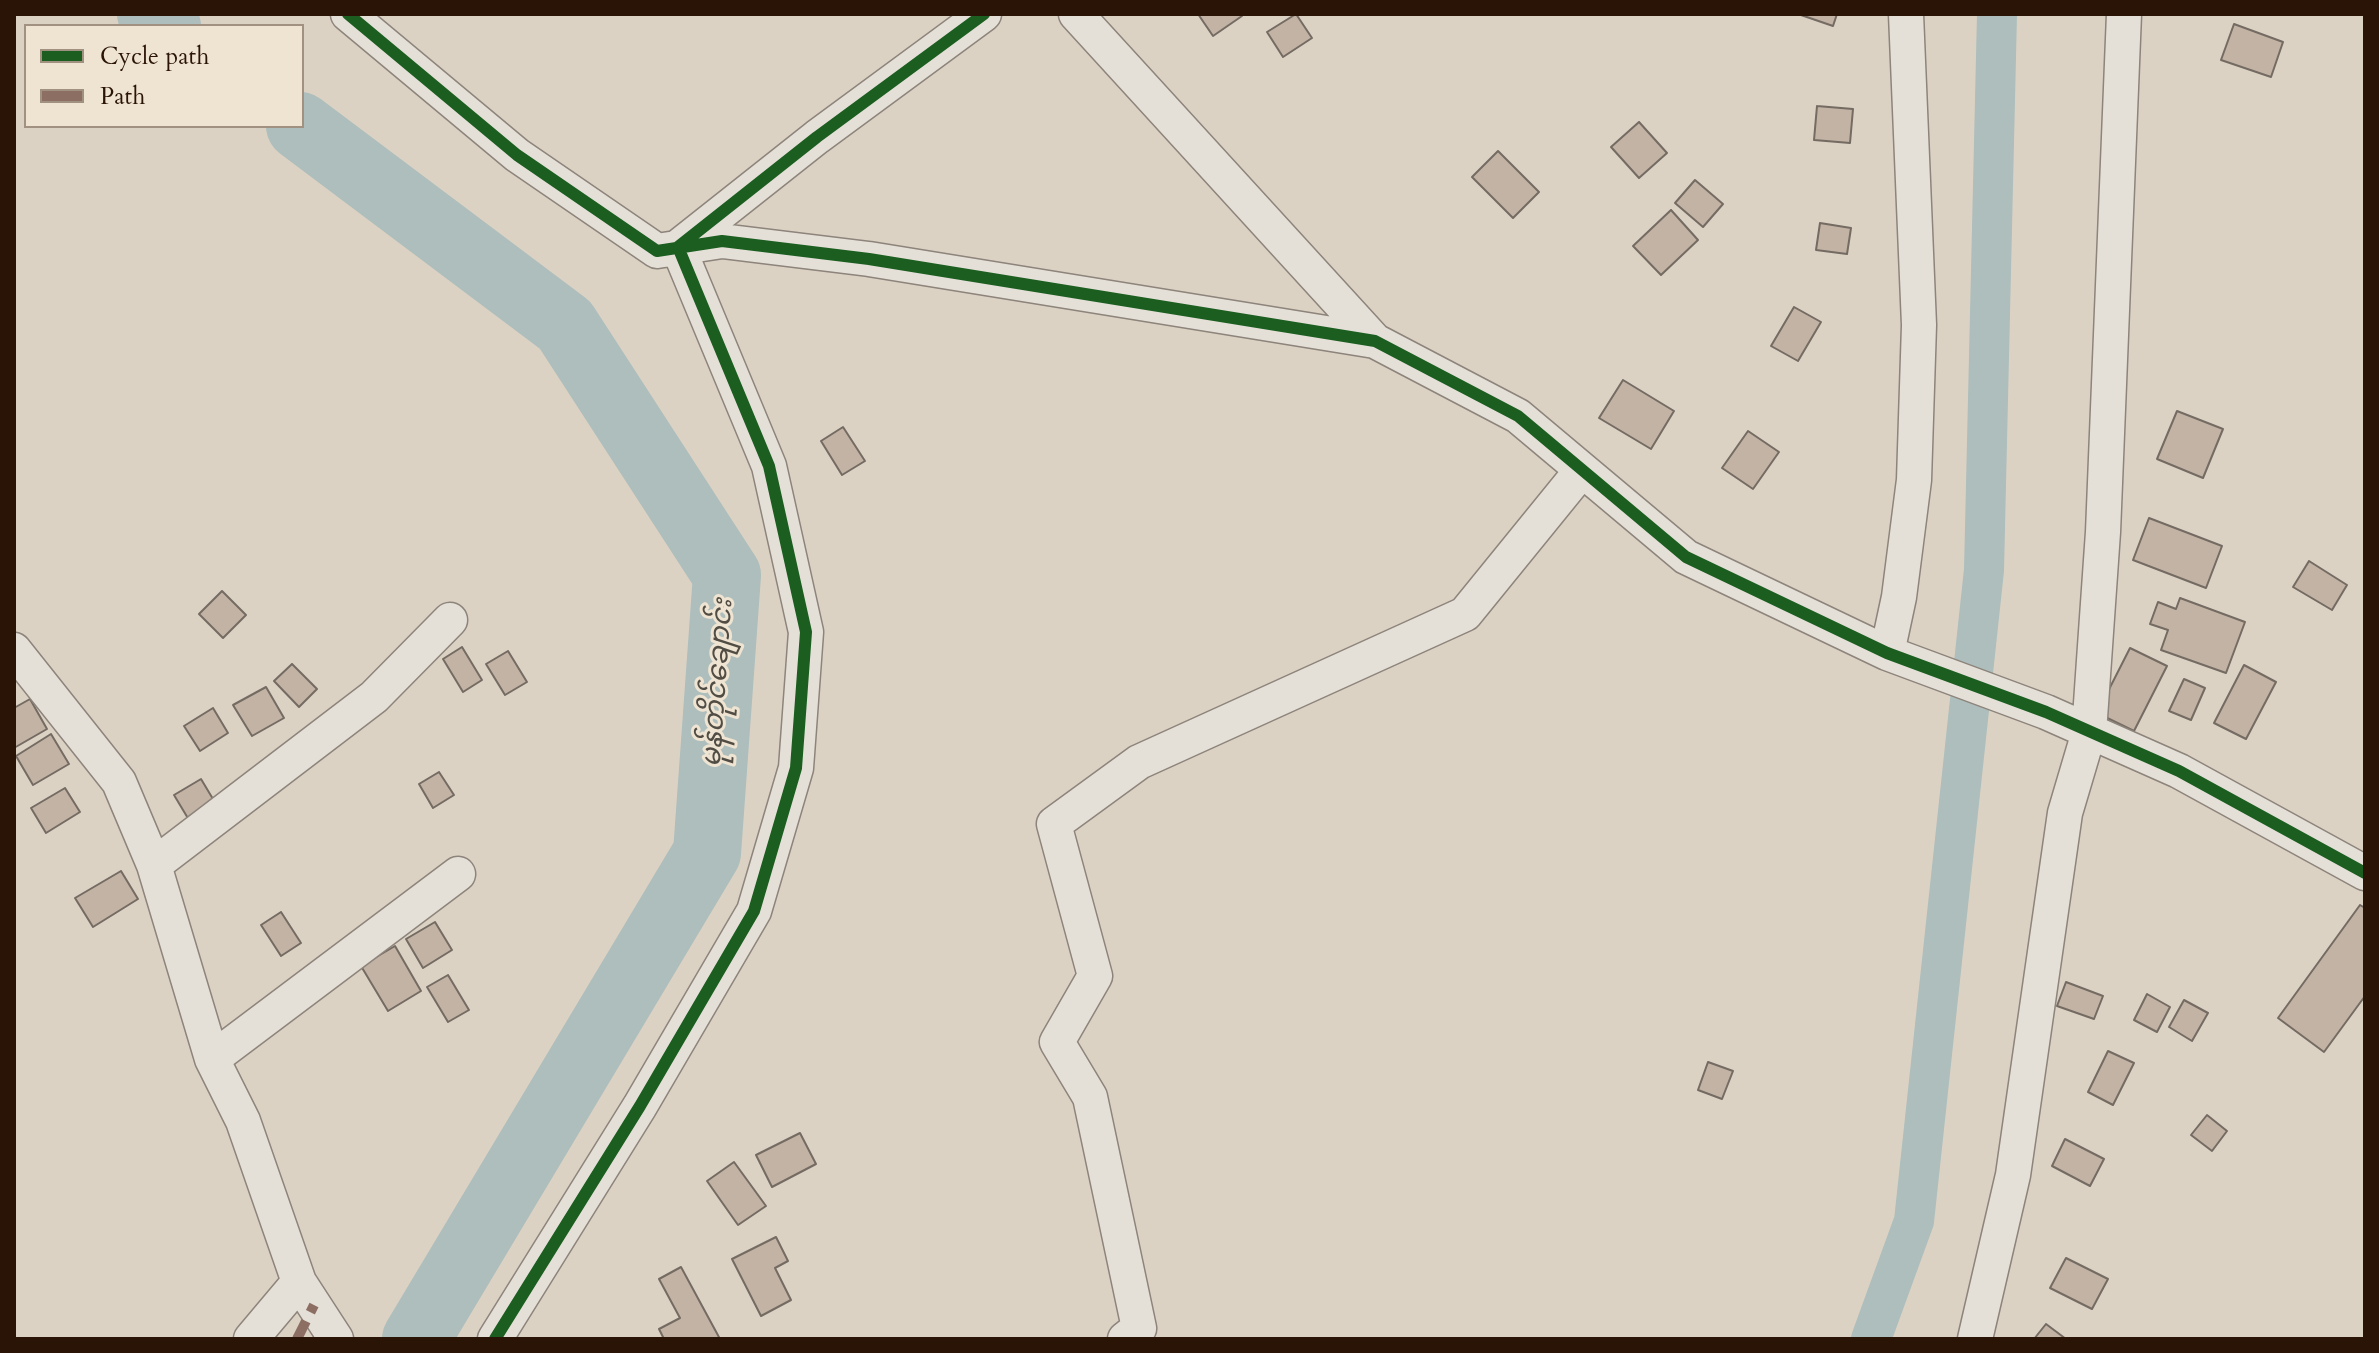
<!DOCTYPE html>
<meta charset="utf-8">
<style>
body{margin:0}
#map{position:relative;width:2379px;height:1353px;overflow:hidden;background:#dcd2c4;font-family:Cardo,serif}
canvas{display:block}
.frame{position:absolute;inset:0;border:16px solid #2a1405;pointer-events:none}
.legend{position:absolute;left:24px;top:24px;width:280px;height:104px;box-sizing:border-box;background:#efe4d2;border:2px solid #a09180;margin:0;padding:10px 14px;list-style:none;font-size:24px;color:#2a1405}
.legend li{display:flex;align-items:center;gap:16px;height:40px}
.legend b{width:40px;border:2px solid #a09180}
</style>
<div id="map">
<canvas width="2379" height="1353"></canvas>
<div class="frame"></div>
<ul class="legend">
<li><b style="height:10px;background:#1b5e20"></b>Cycle path</li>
<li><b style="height:10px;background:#8d6e63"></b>Path</li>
</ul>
</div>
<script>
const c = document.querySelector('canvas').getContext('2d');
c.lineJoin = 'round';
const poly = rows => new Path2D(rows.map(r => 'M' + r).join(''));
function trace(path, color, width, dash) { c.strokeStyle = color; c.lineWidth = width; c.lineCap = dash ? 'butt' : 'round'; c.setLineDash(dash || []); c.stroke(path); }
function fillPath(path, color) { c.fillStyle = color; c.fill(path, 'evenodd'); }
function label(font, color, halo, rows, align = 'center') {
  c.font = font + ' Cardo,"Noto Sans Myanmar",serif'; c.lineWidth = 6; c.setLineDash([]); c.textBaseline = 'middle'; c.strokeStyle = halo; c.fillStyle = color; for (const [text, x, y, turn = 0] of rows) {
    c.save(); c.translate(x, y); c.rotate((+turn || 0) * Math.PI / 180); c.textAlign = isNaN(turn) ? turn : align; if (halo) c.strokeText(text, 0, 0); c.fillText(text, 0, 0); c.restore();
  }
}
const canal = poly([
 [1871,1339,1914,1221,1984,570,1997,14]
]);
const river = poly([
 [151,14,167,26],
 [300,126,565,325,727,575,707,853,416,1339]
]);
const building = poly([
 [1198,14,1241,14,1242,16,1213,36,1198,14],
 [1296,14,1312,38,1283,57,1267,32,1296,14],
 [1798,14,1837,14,1833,26,1798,14],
 [2234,24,2283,42,2271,77,2221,60,2234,24],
 [1817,106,1853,109,1850,143,1814,140,1817,106],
 [1639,122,1667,153,1639,178,1611,147,1639,122],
 [1498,151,1539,192,1513,218,1472,177,1498,151],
 [1695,180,1723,204,1703,227,1675,203,1695,180],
 [1671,210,1698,240,1661,275,1633,246,1671,210],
 [1820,223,1851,228,1847,254,1816,250,1820,223],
 [1794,307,1821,322,1798,361,1771,346,1794,307],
 [1623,380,1674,411,1651,449,1599,418,1623,380],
 [2177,411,2223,429,2203,478,2157,459,2177,411],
 [843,427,865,461,842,475,821,441,843,427],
 [1748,431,1779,452,1753,489,1722,468,1748,431],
 [2149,518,2222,546,2206,588,2133,560,2149,518],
 [2309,561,2347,585,2332,610,2293,587,2309,561],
 [222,591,246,615,223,638,199,614,222,591],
 [2180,598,2245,622,2226,673,2161,650,2168,630,2150,624,2158,602,2176,609,2180,598],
 [462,647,482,680,463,692,443,659,462,647],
 [2130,648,2167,666,2134,731,2097,713,2130,648],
 [508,651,527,682,505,695,486,664,508,651],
 [292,664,317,689,299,707,274,681,292,664],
 [2244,665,2276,682,2246,739,2214,723,2244,665],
 [2184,679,2205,688,2191,720,2169,711,2184,679],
 [266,687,284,718,252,736,233,705,266,687],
 [30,699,47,729,14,748,14,708,30,699],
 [213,708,228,733,200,751,184,726,213,708],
 [51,734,69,764,33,785,16,756,51,734],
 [439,772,454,795,433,808,419,784,439,772],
 [201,779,216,804,189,820,174,795,201,779],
 [65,788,80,812,46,833,31,808,65,788],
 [121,871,138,899,93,927,75,898,121,871],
 [2360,905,2365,908,2365,996,2324,1052,2278,1018,2360,905],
 [281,912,301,943,281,956,261,925,281,912],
 [435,922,452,950,423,968,406,939,435,922],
 [395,946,421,991,388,1011,361,966,395,946],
 [448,975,469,1010,448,1022,427,987,448,975],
 [2066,982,2103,996,2094,1019,2057,1006,2066,982],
 [2147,994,2170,1007,2157,1032,2134,1020,2147,994],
 [2184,1000,2208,1013,2192,1041,2169,1027,2184,1000],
 [2108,1051,2134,1063,2113,1105,2088,1092,2108,1051],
 [1708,1062,1733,1071,1722,1099,1698,1090,1708,1062],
 [2207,1115,2227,1131,2212,1151,2191,1135,2207,1115],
 [800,1133,816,1164,772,1187,756,1155,800,1133],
 [2065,1139,2104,1159,2090,1186,2052,1166,2065,1139],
 [734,1162,766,1206,738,1225,707,1181,734,1162],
 [776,1237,788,1261,775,1268,791,1300,761,1316,732,1259,776,1237],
 [2066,1258,2108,1279,2092,1309,2050,1288,2066,1258],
 [681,1267,720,1339,664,1339,659,1329,680,1318,659,1279,681,1267],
 [2046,1324,2066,1339,2034,1339,2046,1324]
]);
const minor = poly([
 [348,14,517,155,657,251,722,241,869,259,1375,341,1518,416,1686,557,1887,653,2046,712,2179,771,2365,873],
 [1076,14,1375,341],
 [14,650,119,782,154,865,212,1059,243,1121,299,1282,336,1339],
 [1887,653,1899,597,1914,480,1919,325,1906,14],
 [154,865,374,697,450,620],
 [212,1059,458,874],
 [251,1339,299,1282],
 [495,1339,640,1106,754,911,796,768,806,632,769,466,678,247,817,137,984,14],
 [1125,1339,1139,1328,1090,1097,1057,1042,1095,976,1054,824,1139,762,1465,614,1582,470],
 [1975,1339,2013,1175,2065,813,2089,732,2103,532,2124,14]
]);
const quiet = poly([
 [297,1339,314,1305]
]);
const cycleway = poly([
 [348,14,517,155,657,251,722,241,869,259,1375,341,1518,416,1686,557,1887,653,2046,712,2179,771,2365,873],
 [495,1339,640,1106,754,911,796,768,806,632,769,466,678,247,817,137,984,14]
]);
const waterNames = [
 ["မုန်တိုင်ချောင်း",719,683,-86]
];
trace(canal, '#adbebc', 40);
trace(river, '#adbebc', 68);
fillPath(building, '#c3b3a4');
trace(building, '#746b62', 2);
trace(minor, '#8d847b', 37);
trace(minor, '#e4e0d8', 34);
trace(quiet, '#8d6e63', 10, [20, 10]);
trace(cycleway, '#1b5e20', 12);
label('italic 28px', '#514d44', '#efe4d2', waterNames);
</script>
